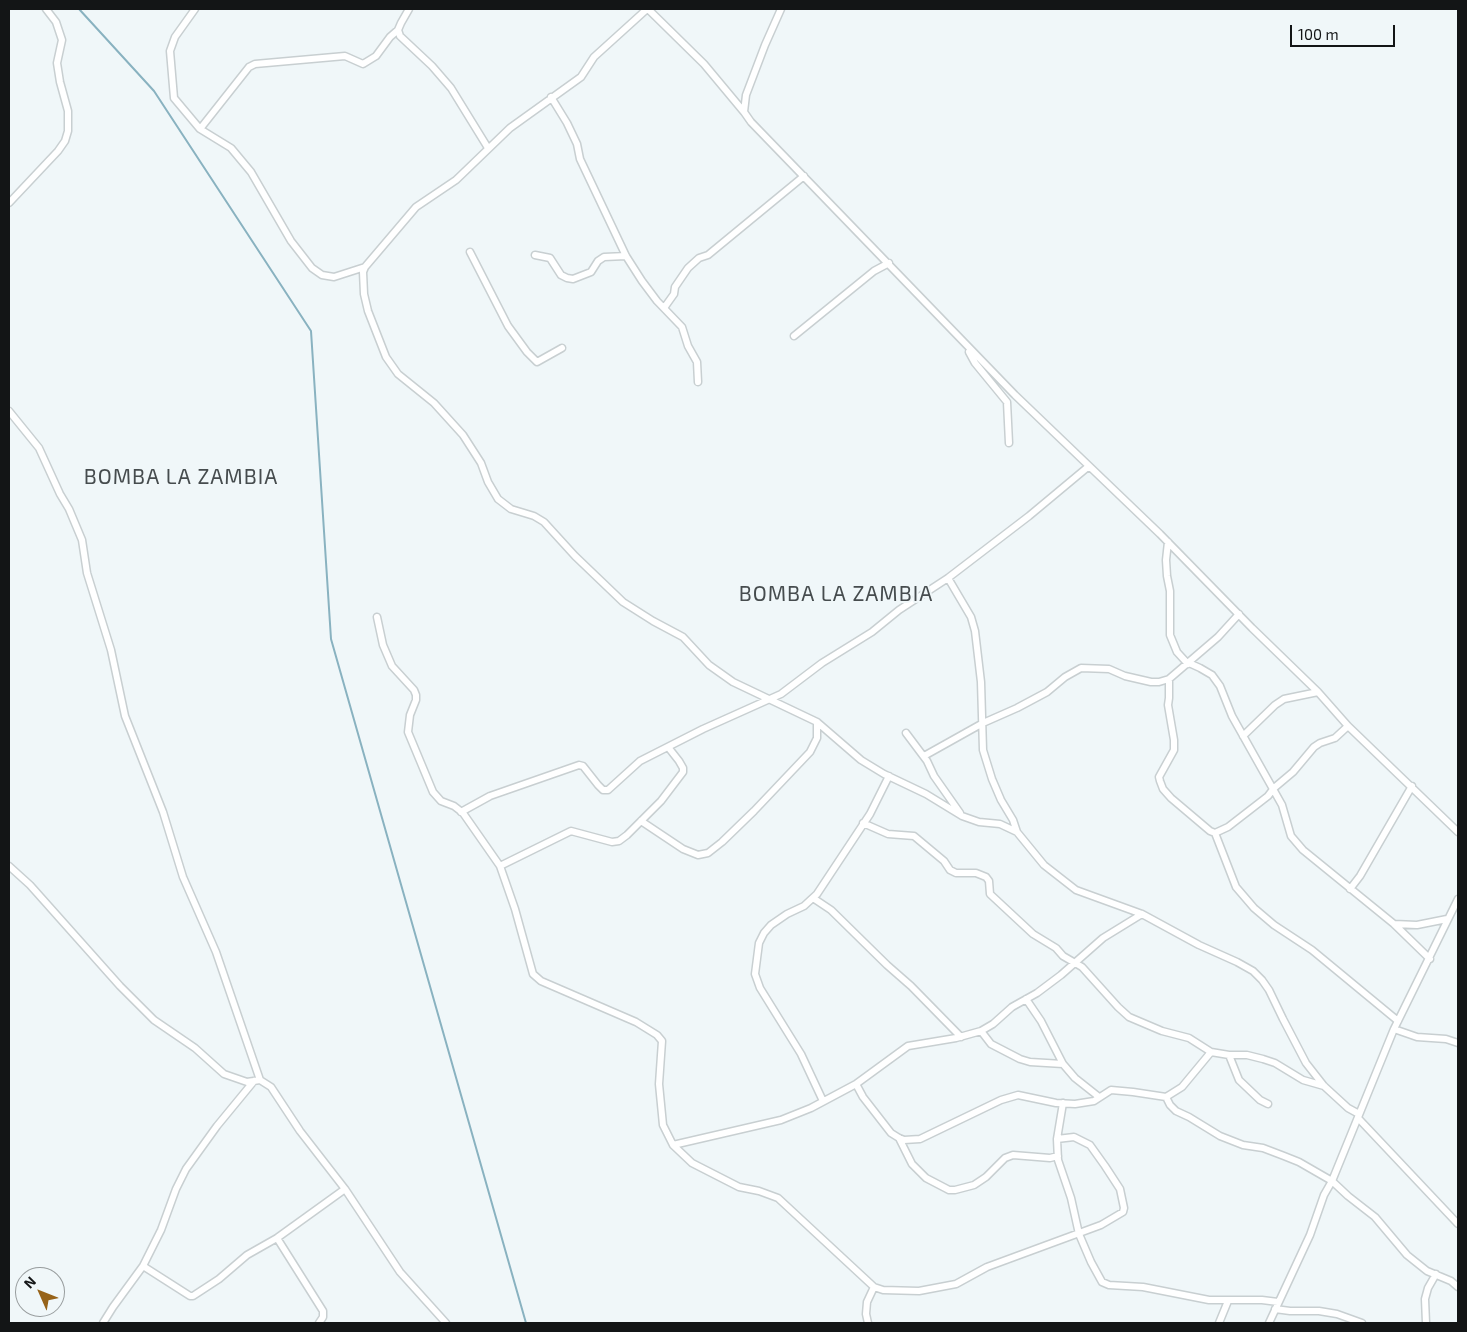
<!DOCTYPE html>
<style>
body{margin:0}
#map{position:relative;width:1467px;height:1332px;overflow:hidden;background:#f0f7f9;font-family:"Exo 2",sans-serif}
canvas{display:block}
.frame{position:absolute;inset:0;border:10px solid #131516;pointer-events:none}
.north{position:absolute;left:15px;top:1267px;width:50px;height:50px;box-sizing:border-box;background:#f0f7f9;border:1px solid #989d9e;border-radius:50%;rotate:314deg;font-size:14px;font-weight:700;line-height:20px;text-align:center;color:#131516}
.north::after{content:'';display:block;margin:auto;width:18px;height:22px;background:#976319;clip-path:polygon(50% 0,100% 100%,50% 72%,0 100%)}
.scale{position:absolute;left:1290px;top:25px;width:105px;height:22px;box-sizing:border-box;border:2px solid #131516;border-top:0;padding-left:6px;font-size:15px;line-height:18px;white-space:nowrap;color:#131516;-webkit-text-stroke:4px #f0f7f9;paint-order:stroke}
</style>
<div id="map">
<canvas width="1467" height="1332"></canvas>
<div class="frame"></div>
<div class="north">N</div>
<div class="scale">100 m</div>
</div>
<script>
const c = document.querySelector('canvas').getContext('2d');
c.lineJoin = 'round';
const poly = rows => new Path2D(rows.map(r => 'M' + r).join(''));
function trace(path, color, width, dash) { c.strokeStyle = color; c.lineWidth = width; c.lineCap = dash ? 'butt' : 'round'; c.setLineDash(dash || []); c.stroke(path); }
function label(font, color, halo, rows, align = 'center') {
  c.font = font + ' "Exo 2",sans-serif'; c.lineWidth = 4; c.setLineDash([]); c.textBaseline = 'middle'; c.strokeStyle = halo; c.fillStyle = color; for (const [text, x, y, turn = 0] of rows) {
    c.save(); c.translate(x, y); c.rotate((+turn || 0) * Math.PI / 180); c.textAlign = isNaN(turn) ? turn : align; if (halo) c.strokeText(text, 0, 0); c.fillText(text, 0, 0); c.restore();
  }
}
const stream = poly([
 [79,9,154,91,311,331,331,639,526,1323]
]);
const street = poly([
 [195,9,175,37,170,51,174,98,200,129,231,148,251,172,291,241,312,268,322,275,334,277,365,267],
 [409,9,401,23,398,30,400,36,432,66,451,88,488,148],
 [647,9,594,57,581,77,510,128,456,180,416,207,365,267,363,272,364,294,368,311,386,357,398,374,434,403,463,435,481,463,488,482,498,499,511,509,534,516,544,522,575,556,623,602,653,621,683,637,709,665,733,682,817,722,861,760,884,774,926,794,962,816,979,822,1000,824,1017,832,1044,865,1076,890,1142,914,1199,945,1237,962,1253,971,1262,980,1269,990,1283,1019,1306,1063,1324,1086,1348,1108,1359,1114],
 [648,9,704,64,744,112],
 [781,9,765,45,746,95,744,112,751,122,1015,395,1160,534,1252,628,1318,692,1348,726,1458,832],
 [551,97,567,123,577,144,580,159,626,256,642,281,657,301,682,327,688,346,697,362,698,382],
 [200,129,249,67,255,64,345,56,363,64,376,56,390,37,398,30],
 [9,203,58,151,65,141,68,131,68,111,60,82,57,63,62,40,56,22,46,9],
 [470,252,508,326,527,352,537,362,562,348],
 [535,255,550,258,561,275,567,278,573,279,591,272,598,261,604,257,626,256],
 [664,308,674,294,675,287,688,268,699,258,708,255,804,176],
 [794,336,874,271,889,263],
 [969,352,975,363,1007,402,1009,443],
 [9,411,39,448,60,494,69,509,82,540,87,573,111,650,125,716,163,812,183,877,216,952,260,1080,271,1087,300,1131,345,1189,400,1272,446,1323],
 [1168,542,1166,560,1167,576,1170,591,1170,635,1177,652,1188,664],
 [948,578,971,617,975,631,981,682,983,750,992,779,1001,800,1013,820,1017,832],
 [377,617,383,645,392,666,414,690,416,695,416,700,410,715,408,732,433,792,441,801,454,806,463,813,500,866,515,909,533,974,541,981,636,1022,657,1035,662,1041,659,1084,663,1125,673,1145,692,1163,739,1187,759,1191,778,1198,874,1287,883,1290,919,1291,956,1284,987,1267,1101,1225,1123,1212,1124,1208,1120,1189,1105,1166,1090,1145,1074,1137,1057,1139],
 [1189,663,1200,668,1212,675,1220,686,1232,716,1282,805,1291,836,1303,850,1394,924,1430,959],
 [1169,679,1169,698,1168,705,1174,740,1174,750,1159,777,1160,781,1163,789,1171,798,1210,831,1215,833,1228,827,1268,796,1274,788,1293,772,1314,747,1320,743,1335,738,1348,726],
 [906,733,927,761,934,776,960,813],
 [1243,736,1275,705,1284,699,1318,692],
 [924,756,983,723,1017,708,1047,692,1065,677,1081,668,1109,669,1125,676,1151,682,1159,682,1169,679,1218,637,1239,614],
 [461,812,490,796,579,765,583,766,598,785,603,790,608,790,640,761,703,729,781,694,822,663,872,632,899,610,948,578,1029,516,1089,466],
 [641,821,683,849,698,855,708,853,722,842,754,811,810,752,817,738,817,722],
 [863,823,888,834,914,836,944,861,950,870,956,873,976,873,986,877,989,881,990,894,1033,934,1056,948,1063,956,1082,967,1118,1007,1129,1017,1162,1031,1189,1038,1211,1052,1229,1055,1247,1055,1263,1059,1275,1063,1303,1080,1324,1086],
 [1215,833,1236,887,1254,908,1274,925,1312,950,1398,1021],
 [9,866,30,885,120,986,154,1020,195,1048,224,1074,247,1082,260,1080],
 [500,866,571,831,612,842,619,841,627,835,661,801,683,772,683,768,679,761,668,747],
 [1350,889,1360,876,1412,786],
 [813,898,831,910,887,965,911,986,961,1037],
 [1394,924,1417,925,1447,919],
 [1026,999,1041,1021,1063,1064,1075,1078,1099,1097],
 [1394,1029,1417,1037,1446,1039,1458,1043],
 [981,1031,991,1044,1020,1059,1030,1062,1063,1064],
 [1229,1055,1239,1080,1260,1100,1268,1104],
 [856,1084,863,1097,891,1133,899,1138,904,1140,920,1139,1001,1100,1018,1095,1056,1103,1075,1104,1094,1101,1111,1090,1133,1092,1166,1097,1182,1087,1211,1052],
 [1166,1097,1170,1105,1176,1111,1189,1117,1220,1136,1243,1145,1263,1148,1284,1156,1299,1162,1332,1181,1348,1196,1375,1217,1407,1255,1427,1271,1451,1281,1458,1287],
 [823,1101,801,1054,760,988,755,974,759,943,764,933,771,925,787,914,804,906,817,894,870,814,889,776],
 [1063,1103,1057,1139,1058,1160,1071,1198,1079,1234,1091,1262,1102,1282,1109,1285,1143,1287,1209,1300,1262,1300,1278,1302],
 [1358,1118,1458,1224],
 [899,1138,912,1164,926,1178,949,1190,955,1190,974,1185,986,1177,1005,1158,1013,1155,1050,1158,1058,1156],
 [673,1145,781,1120,811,1108,856,1084,908,1046,956,1038,981,1031,993,1024,1012,1007,1037,993,1061,975,1103,938,1142,914],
 [277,1238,323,1311,323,1317,319,1323],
 [143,1266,190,1296,193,1296,219,1279,247,1255,277,1238,345,1189],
 [1275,1309,1290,1311,1319,1311,1337,1314,1362,1323],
 [103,1323,113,1307,143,1266,161,1230,176,1189,186,1169,217,1126,254,1081],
 [868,1323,866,1314,867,1302,874,1287],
 [1219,1323,1228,1301],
 [1269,1323,1310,1235,1324,1195,1332,1181,1394,1029,1458,899],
 [1426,1323,1425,1299,1428,1288,1436,1274]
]);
const quarterNames = [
 ["BOMBA LA ZAMBIA",181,477],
 ["BOMBA LA ZAMBIA",836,594]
];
trace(stream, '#89b2c0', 2);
trace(street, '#c8cfd1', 9);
trace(street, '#fff', 6);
c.letterSpacing = '1px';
label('21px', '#464c4e', '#f0f7f9', quarterNames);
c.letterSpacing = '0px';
</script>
